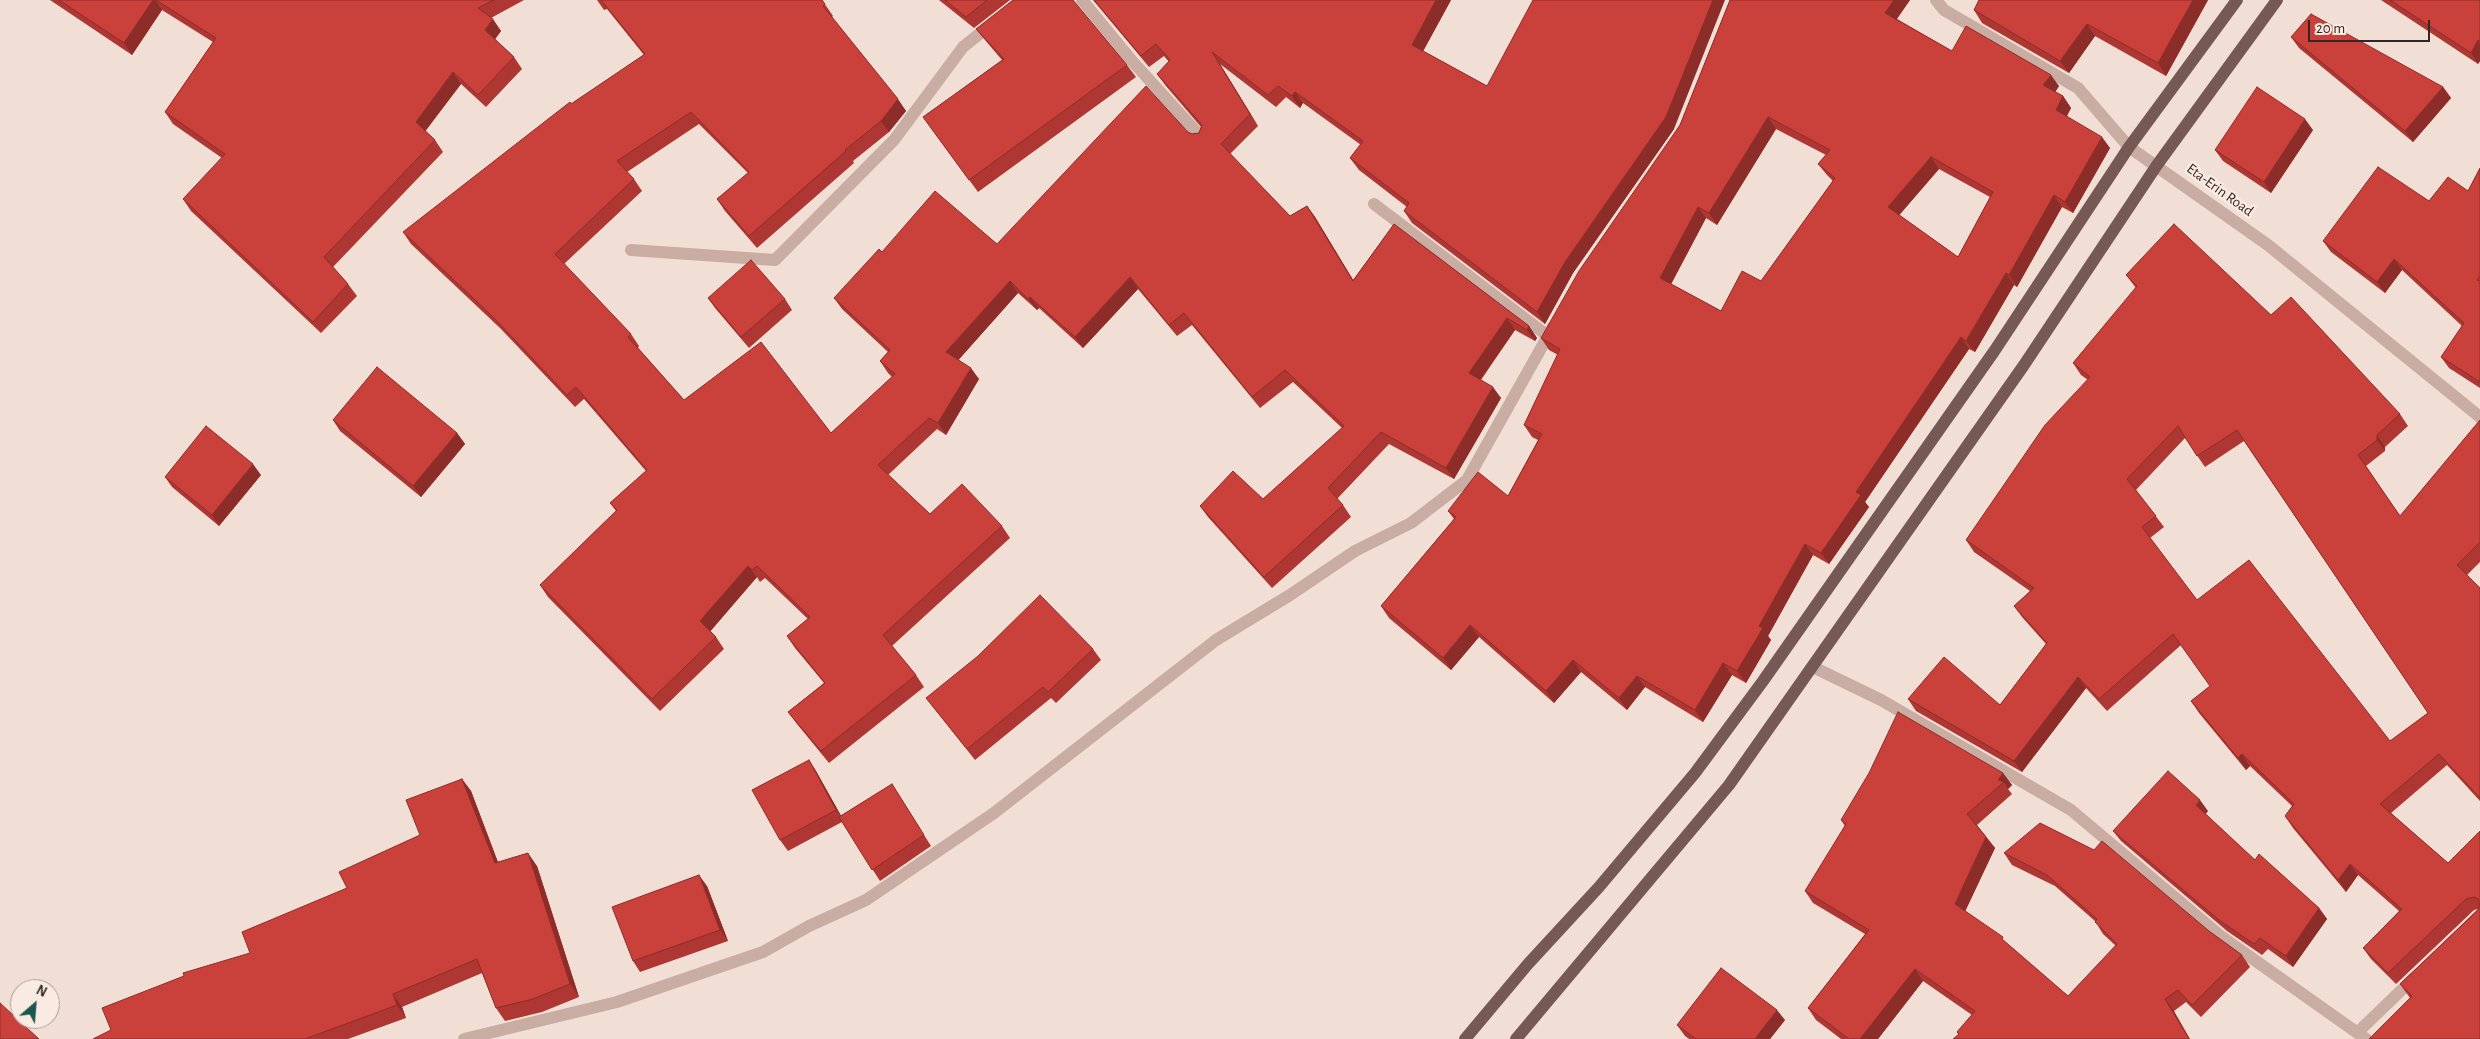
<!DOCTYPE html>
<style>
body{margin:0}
#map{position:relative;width:2480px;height:1039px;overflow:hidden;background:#f1dfd6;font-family:"Alegreya Sans",sans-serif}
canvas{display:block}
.north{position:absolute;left:10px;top:979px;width:50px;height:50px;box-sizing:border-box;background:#f9eae2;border:1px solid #aa9c96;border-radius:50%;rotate:27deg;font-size:14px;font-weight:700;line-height:20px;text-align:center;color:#342625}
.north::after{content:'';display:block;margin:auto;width:18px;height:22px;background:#19564e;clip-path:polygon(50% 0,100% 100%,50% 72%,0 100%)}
.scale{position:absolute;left:2308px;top:20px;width:122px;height:22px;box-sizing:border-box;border:2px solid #342625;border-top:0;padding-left:6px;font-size:15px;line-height:18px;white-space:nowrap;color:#342625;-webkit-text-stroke:4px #f9eae2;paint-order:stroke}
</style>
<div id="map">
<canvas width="2480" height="1039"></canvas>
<div class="north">N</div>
<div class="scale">20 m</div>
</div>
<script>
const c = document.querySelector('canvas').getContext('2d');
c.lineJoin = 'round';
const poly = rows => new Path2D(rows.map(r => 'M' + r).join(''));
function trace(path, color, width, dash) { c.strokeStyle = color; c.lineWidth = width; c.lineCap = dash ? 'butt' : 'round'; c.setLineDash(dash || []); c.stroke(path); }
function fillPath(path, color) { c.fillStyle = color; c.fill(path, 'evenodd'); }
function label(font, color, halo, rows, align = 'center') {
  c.font = font + ' "Alegreya Sans",sans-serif'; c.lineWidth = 5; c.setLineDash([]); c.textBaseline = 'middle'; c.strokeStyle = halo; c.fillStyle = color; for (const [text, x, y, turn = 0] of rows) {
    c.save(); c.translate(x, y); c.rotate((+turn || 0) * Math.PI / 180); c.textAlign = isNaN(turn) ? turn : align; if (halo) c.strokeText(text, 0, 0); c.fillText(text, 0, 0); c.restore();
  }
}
const street = poly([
 [1082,0,1133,62,1202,138],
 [1936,0,1944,10,2078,88,2129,147,2268,245,2480,417],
 [1374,204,1548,336],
 [631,250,775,260,894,140,963,47,993,23],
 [1813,667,1881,700,2071,810,2222,937,2366,1039],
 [2358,1032,2414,978],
 [464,1039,617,1002,763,952,809,926,866,900,994,813,1216,640,1290,595,1355,551,1411,523,1467,480,1553,327]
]);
const primary = poly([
 [1465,1039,1528,964,1599,887,1695,773,1763,681,1995,350,2129,147,2237,0],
 [1516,1039,1729,785,2024,365,2157,165,2277,0]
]);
const wall = poly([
 [50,0,524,0,491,18,501,31,495,39,514,57,522,69,486,107,461,84,425,131,435,140,443,152,333,267,348,284,357,296,321,333,191,211,183,199,222,158,173,124,165,112,213,42,162,10,132,55],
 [597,0,822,0,833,16,832,17,906,111,889,132,853,161,854,163,757,248,725,211,717,199,748,173,699,124,627,172,634,179,642,191,564,264,631,334,639,346,638,348,684,400,831,433,892,377,888,373,880,361,888,352,842,309,834,298,882,252,997,244,1188,132,1192,134,1199,133,1201,127,1166,86,1157,74,1169,62,1164,56,1149,67,1093,0,1451,0,1423,51,1487,86,1674,129,1573,273,1545,324,1412,223,1404,211,1407,207,1359,170,1350,158,1361,145,1303,103,1300,108,1286,97,1276,107,1220,64,1258,126,1230,154,1290,216,1307,206,1315,217,1353,280,1394,224,1529,326,1537,338,1535,341,1515,330,1481,380,1501,398,1454,479,1389,444,1337,499,1343,505,1351,517,1272,588,1208,517,1200,506,1263,499,1342,428,1293,382,1260,408,1192,325,1177,336,1138,289,1083,348,1039,308,1037,310,1018,293,958,360,979,379,946,435,937,429,888,475,930,514,1002,526,1010,538,892,646,916,675,924,687,829,763,797,724,788,712,824,683,795,648,787,636,808,619,765,578,760,582,757,577,710,631,716,637,724,649,660,711,548,597,540,585,616,511,610,503,646,471,584,399,575,407,501,329,411,244,403,232,571,104,644,55,607,9,604,10],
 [939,0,1010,0,974,28],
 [1730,0,1910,0,1897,19,1952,51,2059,86,2055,92,2063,96,2071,108,2067,116,2110,148,2073,213,2062,207,2017,287,2014,285,1975,352,1969,349,1865,502,1869,507,1829,564,1813,555,1768,636,1771,640,1746,683,1732,675,1703,722,1645,687,1627,710,1581,672,1554,703,1479,637,1451,670,1389,618,1381,606,1454,519,1448,511,1508,496,1538,440,1532,437,1524,425,1558,355,1549,350,1541,338,1680,125],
 [1776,129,1826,155,1818,164,1827,175,1833,181,1761,281,1721,311,1671,284,1706,218,1717,225],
 [1939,169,1990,197,1958,257,1899,215],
 [1979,0,2208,0,2166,76,2095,36,2069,73,1982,23,1974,10],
 [2381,0,2480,0,2480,61,2478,64],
 [1075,3,1127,65,1136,77,978,192,923,117,1002,60,985,40,976,29],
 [2291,37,2443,87,2451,98,2413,142,2299,48],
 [2313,130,2271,193,2223,161,2215,150],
 [2480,168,2480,388,2449,368,2441,357,2462,326,2402,270,2385,293,2331,252,2323,241,2429,201,2468,191],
 [2126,275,2271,315,2400,414,2408,426,2385,447,2385,451,2366,466,2400,516,2480,420,2480,562,2467,575,2480,588,2480,801,2447,765,2391,813,2448,863,2480,831,2480,1039,2410,998,2400,984,2478,909,2474,910,2396,984,2371,959,2363,948,2399,911,2358,875,2346,892,2293,828,2285,816,2292,806,2250,766,2246,770,2199,713,2191,701,2210,686,2181,645,2107,711,2086,688,2022,772,1916,711,1908,699,2000,705,2046,644,2022,617,2014,606,2030,591,1974,552,1966,540,2088,380,2081,375,2073,363,2136,288],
 [2185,438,2205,467,2244,441,2428,713,2390,741,2197,600,2150,538,2164,527,2136,490],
 [708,298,785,299,792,310,749,348,715,308],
 [333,420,457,433,465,444,421,497,340,431],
 [261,475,219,526,172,487,165,477],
 [1093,649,1101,660,1056,703,1051,698,975,760,934,708,926,698],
 [809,760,816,771,841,816,892,784,931,846,880,881,842,822,788,851,780,840],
 [2003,773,2012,785,2008,789,2012,794,1977,825,1995,848,1965,911,2009,945,2068,996,2116,946,2103,934,2095,921,2055,886,2012,865,2004,853,2209,931,2242,955,2250,967,2201,1017,2186,1002,2174,1011,1958,1034,1957,1032,1972,1015,1923,981,1878,1039,1841,1039,1816,1020,1808,1008,1865,934,1813,903,1805,891,1845,826,1841,820],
 [462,779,471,791,498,862,537,866,579,997,542,1012,505,1021,496,1008,482,973,402,1007,406,1018,348,1039,93,1039,111,1030,250,953,347,888,420,835],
 [2208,811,2205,814,2255,860,2319,908,2327,919,2293,967,2268,949,2262,955,2227,931,2121,841,2113,831],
 [707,886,728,941,640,972,633,961],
 [1785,1020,1770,1039,1689,1039,1685,1036,1677,1025]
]);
const shadedWall = poly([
 [153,0,155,0,162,10,132,55,124,43],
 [1436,0,1451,0,1420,57,1412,45],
 [1713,0,1725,0,1674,129,1573,273,1545,324,1537,312],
 [1894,0,1910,0,1893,24,1885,13],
 [2193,0,2208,0,2166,76,2158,63],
 [493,19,501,31,493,42,485,30],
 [2087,24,2095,36,2069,73,2060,61],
 [2478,40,2480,43,2480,61,2478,64,2471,53],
 [1212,52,1220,64,1258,126,1250,114],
 [453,72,461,84,424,133,416,122],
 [2051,75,2059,86,2052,97,2043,85],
 [2443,87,2451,98,2413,142,2405,131],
 [1295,92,1303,103,1300,108,1292,96],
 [2063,96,2071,108,2064,121,2056,110],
 [898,99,906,111,889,132,881,121],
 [1768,117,1776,129,1717,225,1709,213],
 [2305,119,2313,130,2271,193,2264,182],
 [2102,137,2110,148,2073,213,2065,202],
 [1931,157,1939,169,1896,219,1888,207],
 [2054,195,2062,207,2017,287,2009,275],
 [1307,206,1315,217,1361,293,1353,281],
 [1698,207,1706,218,1668,290,1660,278],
 [2394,259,2402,270,2385,293,2377,282],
 [2006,273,2014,285,1975,352,1966,341],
 [1130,277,1138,289,1083,348,1075,337],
 [1010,281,1018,293,955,364,946,352],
 [1030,297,1039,308,1037,310,1028,299],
 [1507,318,1515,330,1477,384,1469,373],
 [1529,326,1537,338,1535,341,1527,330],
 [1961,337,1969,349,1865,502,1869,507,1829,564,1821,553,1856,492],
 [971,368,979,379,946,435,938,423],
 [1493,387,1501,398,1454,479,1446,468],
 [457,433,465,444,421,497,413,486],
 [2377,435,2385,447,2385,451,2377,440],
 [253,464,261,475,219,526,212,515],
 [1805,544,1813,555,1768,636,1771,640,1746,683,1737,671,1759,626],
 [748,566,757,577,709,633,700,621],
 [1470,625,1479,637,1451,670,1443,658],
 [1573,660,1581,672,1554,703,1546,691],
 [1723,663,1732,675,1703,722,1695,710],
 [1637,676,1645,687,1627,710,1619,698],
 [2078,677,2086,688,2022,772,2014,761],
 [2242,754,2250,766,2246,770,2238,758],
 [809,760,816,771,844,821,836,810],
 [2003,773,2012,785,2008,789,2004,782,1998,780],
 [462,779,471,791,503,876,495,863],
 [2200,800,2208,811,2204,816,2196,805],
 [1986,837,1995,848,1963,916,1955,904],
 [528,853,537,866,579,997,570,984],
 [2350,864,2358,875,2346,892,2338,880],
 [699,875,707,886,728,941,720,930],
 [2319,908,2327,919,2293,967,2286,956],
 [1915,969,1923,981,1878,1039,1860,1039],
 [393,994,402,1007,406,1018,397,1005],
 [2165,999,2174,1011,2190,1039,2189,1039],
 [1777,1010,1785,1020,1770,1039,1755,1039]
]);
const building = poly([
 [59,0,153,0,124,43,59,0],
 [156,0,494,0,478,8,493,19,485,30,514,57,478,95,453,72,416,122,435,140,324,257,348,284,313,322,183,199,225,154,165,112,216,38,156,0],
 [601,0,822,0,825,4,823,6,898,99,881,121,845,150,846,151,749,236,717,199,749,172,691,112,617,161,634,179,555,254,631,334,628,337,684,400,761,342,831,433,895,374,880,361,890,350,834,298,879,249,882,252,935,191,997,244,1146,86,1188,132,1192,134,1199,133,1202,125,1157,74,1170,60,1156,44,1141,56,1094,0,1436,0,1412,45,1487,86,1533,0,1713,0,1666,117,1565,262,1537,312,1404,211,1409,203,1350,158,1363,141,1295,92,1292,96,1278,86,1268,95,1212,52,1250,114,1221,144,1290,216,1307,206,1353,281,1394,224,1529,326,1527,330,1507,318,1469,373,1493,387,1446,468,1381,432,1328,488,1343,505,1264,577,1200,506,1233,471,1263,499,1344,426,1285,370,1252,397,1184,313,1169,325,1130,277,1075,337,1030,297,1028,299,1010,281,946,352,971,368,938,423,929,418,878,465,930,514,962,484,1002,526,883,635,916,675,821,751,788,712,825,683,787,636,810,617,757,566,752,570,748,566,700,621,716,637,652,699,540,585,617,510,610,503,647,470,576,387,567,395,493,317,403,232,570,102,571,104,645,54,601,0],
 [945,0,987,0,966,17,945,0],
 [1013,0,1073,0,1127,65,969,180,923,117,1004,59,976,29,1013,0],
 [1730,0,1894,0,1885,13,1952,51,1966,26,2051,75,2043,85,2063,96,2056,110,2102,137,2065,202,2054,195,2009,275,2006,273,1966,341,1961,337,1856,492,1861,495,1821,553,1805,544,1759,626,1763,628,1737,671,1723,663,1695,710,1637,676,1619,698,1573,660,1546,691,1470,625,1443,658,1381,606,1456,517,1448,511,1478,472,1508,496,1542,434,1524,425,1560,349,1541,338,1579,271,1680,125,1730,0],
 [1768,117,1830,150,1818,164,1835,178,1761,281,1742,271,1721,311,1660,278,1698,207,1709,213,1768,117],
 [1931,157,1993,192,1958,257,1888,207,1931,157],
 [1979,0,2193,0,2158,63,2087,24,2060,61,1974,10,1979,0],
 [2390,0,2480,0,2480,41,2478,40,2471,53,2390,0],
 [2311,14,2443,87,2405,131,2291,37,2311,14],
 [2257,87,2305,119,2264,182,2215,150,2257,87],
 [2378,167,2429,201,2448,177,2468,191,2480,168,2480,276,2477,280,2480,281,2480,382,2441,357,2464,323,2394,259,2377,282,2323,241,2378,167],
 [2174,224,2271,315,2291,297,2400,414,2377,435,2377,440,2358,455,2400,516,2480,420,2480,542,2457,565,2480,588,2480,798,2439,754,2380,804,2448,863,2480,831,2480,1039,2369,1039,2412,996,2400,984,2478,910,2480,906,2478,899,2474,897,2466,899,2388,973,2363,948,2402,909,2350,864,2338,880,2285,816,2294,804,2242,754,2238,758,2191,701,2210,686,2173,634,2099,699,2078,677,2014,761,1908,699,1944,657,2000,705,2047,643,2014,606,2034,588,1966,540,2045,425,2090,377,2073,363,2137,286,2126,275,2174,224],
 [2178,426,2197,456,2237,430,2428,713,2390,741,2249,560,2197,600,2142,527,2156,516,2127,479,2178,426],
 [751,260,785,299,741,337,708,298,751,260],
 [377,367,457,433,413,486,333,420,377,367],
 [206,426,253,464,212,515,165,477,206,426],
 [1040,595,1093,649,1048,692,1043,687,967,749,926,698,978,656,1040,595],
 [1898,712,2003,773,1998,780,2004,782,1967,814,1986,837,1955,904,2003,937,2002,939,2068,996,2117,944,2095,922,2097,919,2047,875,2004,853,2040,823,2094,850,2102,841,2209,931,2242,955,2192,1005,2178,990,2165,999,2189,1039,1953,1039,1959,1034,1957,1032,1975,1011,1915,969,1860,1039,1849,1039,1808,1008,1869,930,1805,891,1846,824,1841,820,1869,773,1898,712],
 [809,760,836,810,780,840,752,790,809,760],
 [2168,771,2200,800,2196,805,2255,860,2259,854,2319,908,2286,956,2260,938,2254,944,2219,920,2113,831,2168,771],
 [462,779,495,863,528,853,570,984,533,999,496,1008,477,959,393,994,397,1005,305,1039,93,1039,111,1030,102,1008,184,976,183,973,250,953,242,932,347,888,339,872,420,835,406,800,462,779],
 [892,784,924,835,872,870,839,817,892,784],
 [699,875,720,930,633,961,612,907,699,875],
 [1721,968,1777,1010,1755,1039,1696,1039,1677,1025,1721,968],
 [0,1003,39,1039,0,1039,0,1003]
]);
const streetNames = [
 ["Eta-Erin Road",2220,190,36]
];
trace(street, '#c9aca2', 12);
trace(primary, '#765955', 12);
fillPath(wall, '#ae3733');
fillPath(shadedWall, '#8d2d29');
fillPath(building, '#ca403b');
trace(building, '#8d2d29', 1);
label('15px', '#342625', '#f9eae2', streetNames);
</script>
